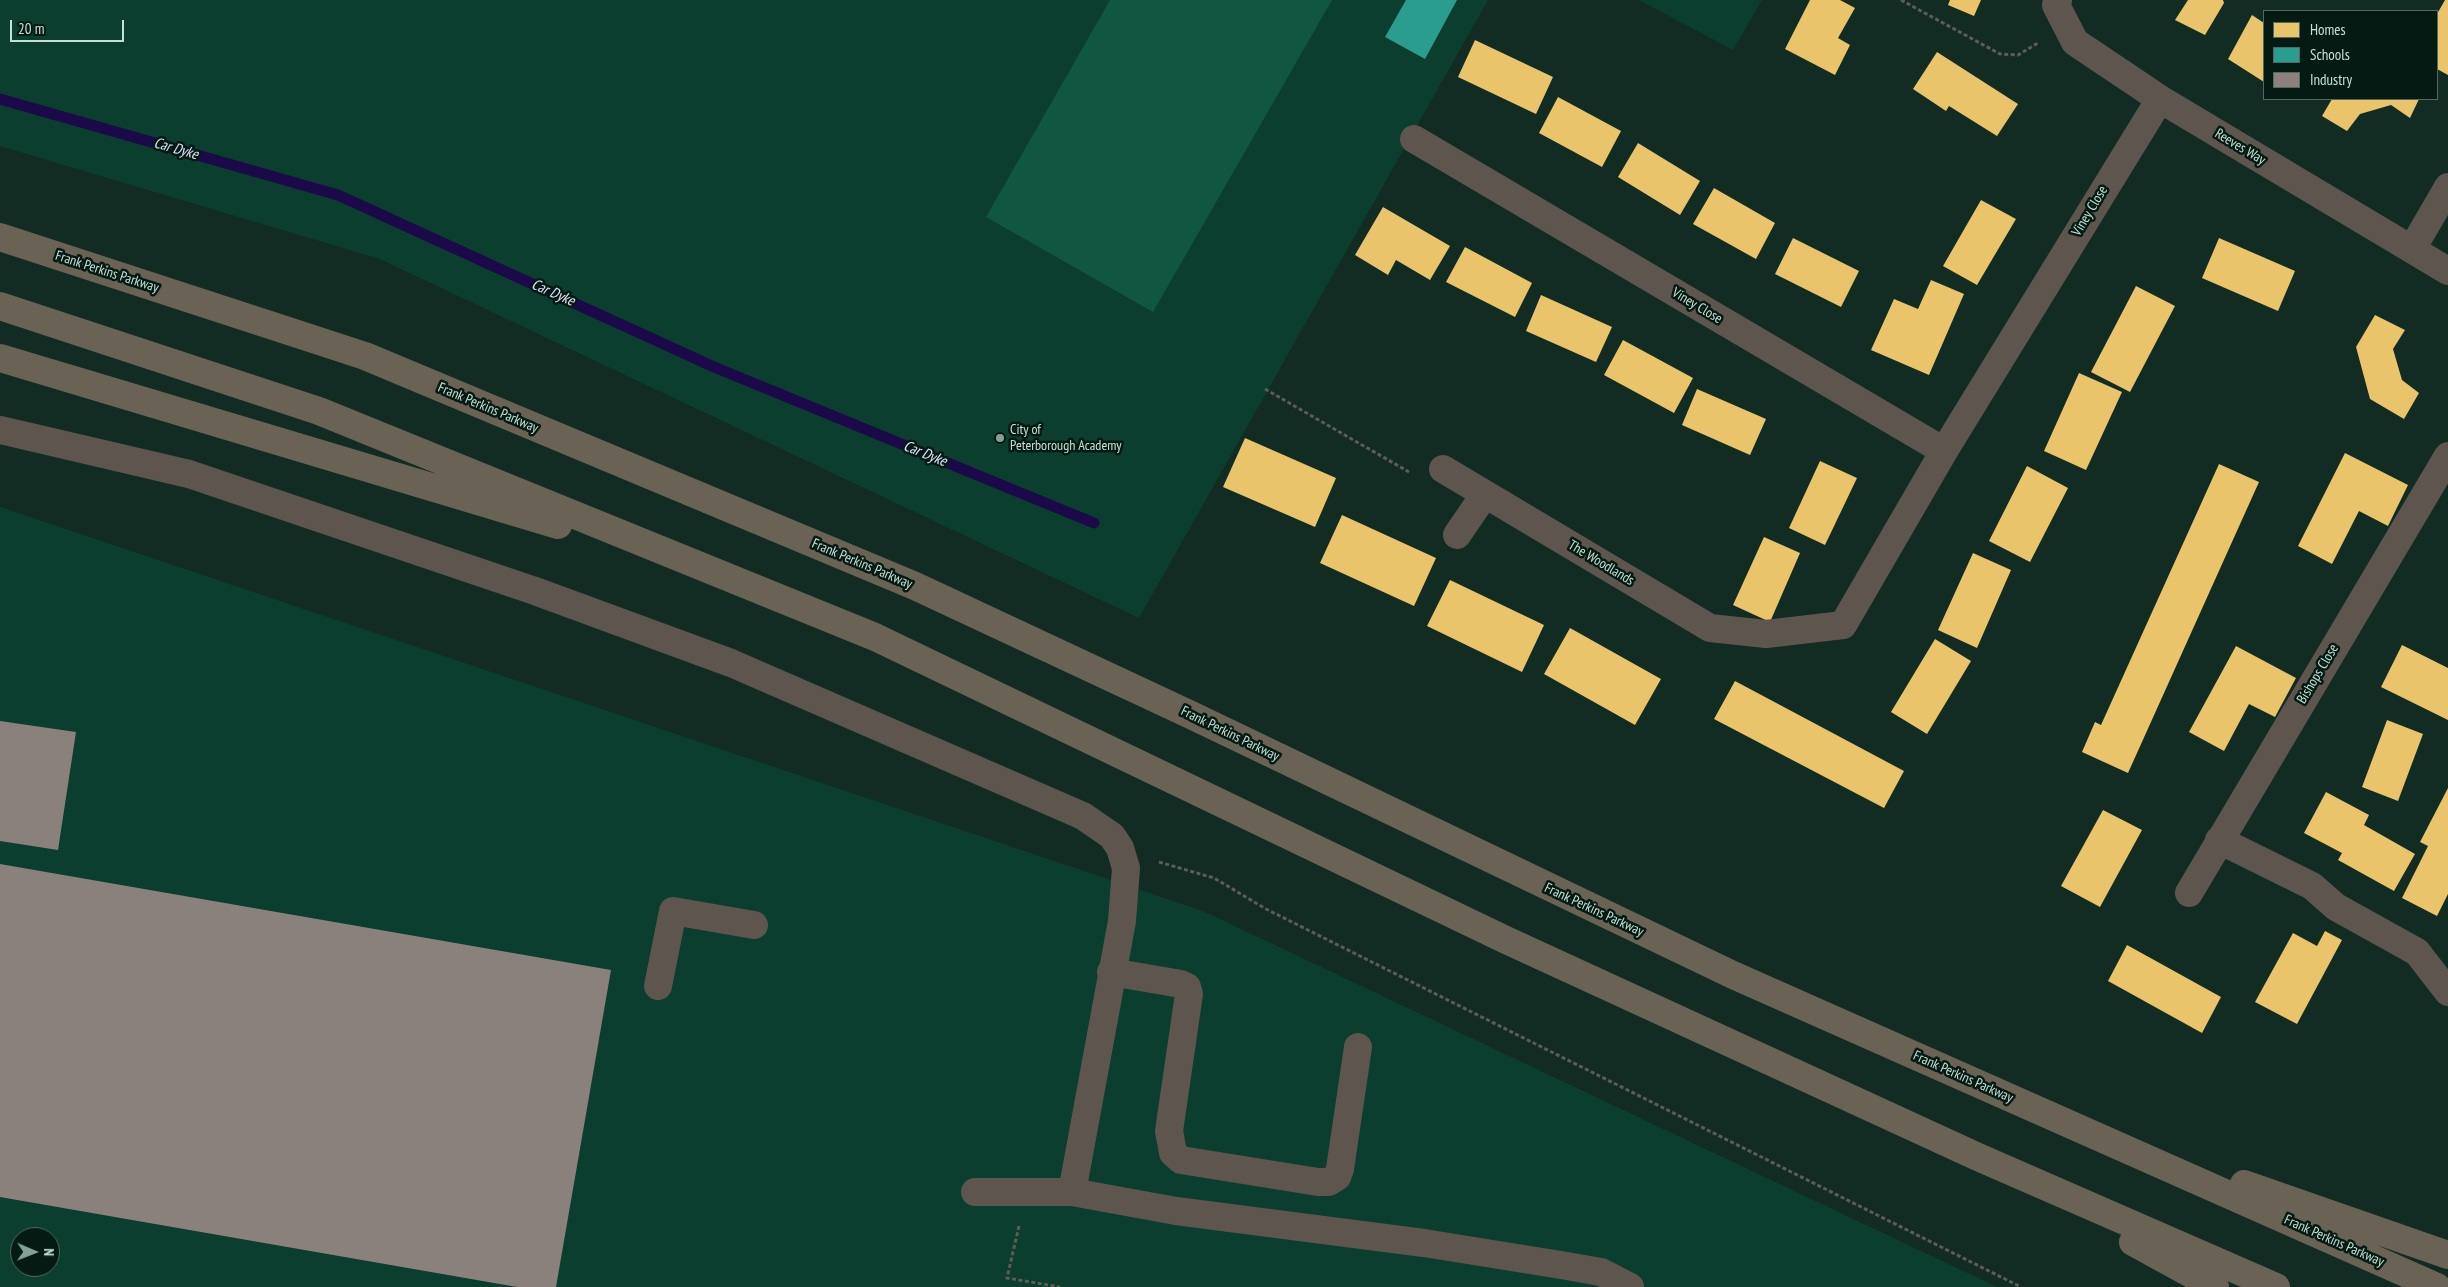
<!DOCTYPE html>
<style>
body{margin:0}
#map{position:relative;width:2448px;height:1287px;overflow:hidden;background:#122c24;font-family:"PT Sans Narrow",sans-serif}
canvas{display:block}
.legend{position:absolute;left:2263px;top:10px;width:175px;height:90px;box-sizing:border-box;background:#041a12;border:1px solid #516960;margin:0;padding:6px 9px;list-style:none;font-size:15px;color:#c4e0d4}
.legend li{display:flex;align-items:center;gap:10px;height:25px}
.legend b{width:25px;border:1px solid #516960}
.north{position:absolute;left:10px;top:1227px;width:50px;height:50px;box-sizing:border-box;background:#041a12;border:1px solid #516960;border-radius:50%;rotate:91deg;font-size:14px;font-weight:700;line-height:20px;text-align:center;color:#c4e0d4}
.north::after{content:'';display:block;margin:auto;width:18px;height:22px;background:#86a196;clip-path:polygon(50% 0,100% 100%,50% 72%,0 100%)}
.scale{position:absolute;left:10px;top:20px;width:114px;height:22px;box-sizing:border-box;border:2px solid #c4e0d4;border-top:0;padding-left:6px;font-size:15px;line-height:18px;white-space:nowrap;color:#c4e0d4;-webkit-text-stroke:4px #041a12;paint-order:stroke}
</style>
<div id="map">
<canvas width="2448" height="1287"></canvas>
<ul class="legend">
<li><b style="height:14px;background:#e9c46a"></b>Homes</li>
<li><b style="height:14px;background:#2a9d8f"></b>Schools</li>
<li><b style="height:14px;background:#8a817c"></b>Industry</li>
</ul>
<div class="north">N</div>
<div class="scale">20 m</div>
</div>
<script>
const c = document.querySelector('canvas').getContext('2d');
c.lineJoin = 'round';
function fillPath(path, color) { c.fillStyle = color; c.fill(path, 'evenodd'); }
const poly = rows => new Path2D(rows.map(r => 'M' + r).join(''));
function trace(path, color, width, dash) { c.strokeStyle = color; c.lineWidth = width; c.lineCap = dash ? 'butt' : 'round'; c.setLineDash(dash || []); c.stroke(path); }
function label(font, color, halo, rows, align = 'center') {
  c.font = font + ' "PT Sans Narrow",sans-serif'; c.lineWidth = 5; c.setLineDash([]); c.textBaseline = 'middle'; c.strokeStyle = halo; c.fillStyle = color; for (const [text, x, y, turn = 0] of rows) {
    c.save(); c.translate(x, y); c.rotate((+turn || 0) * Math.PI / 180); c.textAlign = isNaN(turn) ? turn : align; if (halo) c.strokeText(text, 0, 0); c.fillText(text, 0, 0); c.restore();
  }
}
const built = poly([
 [0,0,1488,0,1139,618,380,259,0,146],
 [1639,0,1762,0,1733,50],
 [0,507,1203,911,1997,1287,0,1287],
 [20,1237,50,1237,50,1267,20,1267]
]);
const green = poly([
 [1110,0,1332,0,1153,312,986,217]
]);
const homes = poly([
 [1810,0,1840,0,1855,8,1838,38,1850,45,1835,75,1785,49],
 [1950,0,1981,0,1974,16,1948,5],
 [2223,0,2224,3,2205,35,2175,20,2188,0],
 [2445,0,2448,0,2448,75,2437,69,2437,14],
 [2252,15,2264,23,2264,82,2228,59],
 [1475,40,1553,77,1536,114,1458,77],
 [1937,52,2018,104,1997,136,1949,106,1946,111,1913,89],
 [1558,97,1621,131,1602,167,1539,133],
 [2332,99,2419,99,2410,118,2391,105,2360,114,2347,131,2322,116],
 [1638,143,1700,181,1680,215,1618,177],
 [1714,188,1775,223,1756,259,1693,224],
 [1981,200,2016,219,1977,285,1943,266],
 [1383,207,1450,246,1430,280,1396,260,1388,275,1355,255],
 [1793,238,1859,271,1841,307,1775,274],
 [2219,238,2295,271,2278,311,2202,278],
 [1465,247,1532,283,1515,317,1446,282],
 [1931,280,1964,294,1929,375,1871,350,1894,299,1918,309],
 [2136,286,2175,306,2130,392,2091,372],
 [1541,295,1612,327,1596,362,1526,331],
 [2375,315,2405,330,2393,349,2402,380,2419,393,2404,419,2370,399,2356,347],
 [1623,340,1693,378,1674,413,1604,375],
 [2079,373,2122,392,2086,470,2044,451],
 [1697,389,1766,419,1750,455,1682,425],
 [1245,438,1336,478,1315,527,1223,487],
 [2345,453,2408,485,2388,526,2359,511,2332,564,2298,546],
 [1820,461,1857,478,1825,545,1789,528],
 [2219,464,2259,482,2128,773,2082,752,2095,722,2101,725],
 [2027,466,2068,488,2030,562,1989,541],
 [1342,515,1436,558,1414,606,1320,563],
 [1764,537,1800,553,1770,622,1733,605],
 [1973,553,2011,570,1977,648,1938,630],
 [1450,580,1544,625,1522,672,1427,626],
 [1570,628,1661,679,1635,725,1544,674],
 [1935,639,1971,661,1927,734,1891,712],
 [2402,645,2448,668,2448,720,2381,687],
 [2236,646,2296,678,2275,717,2249,704,2224,751,2189,732],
 [1735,681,1904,771,1884,808,1714,719],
 [2387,720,2423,734,2398,801,2362,787],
 [2448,788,2448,894,2437,916,2402,898,2428,846,2420,842],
 [2326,792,2369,815,2364,825,2415,854,2394,891,2338,860,2342,853,2304,833],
 [2103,810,2142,830,2100,907,2061,886],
 [2325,931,2342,940,2297,1024,2255,1002,2293,933,2317,946],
 [2127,945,2221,997,2202,1033,2108,981]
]);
const schools = poly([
 [1406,0,1457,0,1425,59,1385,37]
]);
const industry = poly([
 [0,721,76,732,58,850,0,841],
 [0,864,611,970,556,1287,517,1287,0,1197]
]);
const stream = poly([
 [0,99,338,195,714,367,1094,523]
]);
const path = poly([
 [1901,0,2000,54,2018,55,2038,43],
 [1265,389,1409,472],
 [1159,862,1214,878,1266,909,2021,1287],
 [1019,1226,1007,1278,1060,1287]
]);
const minor = poly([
 [2058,0,2056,5,2075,42,2160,99,2448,271],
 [1414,139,1944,451],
 [2412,249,2448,187],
 [0,430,189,474,535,591,731,663,1083,816,1112,836,1120,848,1126,868,1122,921,1072,1192,1176,1211,1424,1243,1561,1265,1601,1272,1630,1287],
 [1443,469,1710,628,1766,634,1843,625,1944,451,2160,99],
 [1457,535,1485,494],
 [2219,840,2312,886,2336,907,2417,952,2448,992],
 [2189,893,2448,456],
 [1111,972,1181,984,1187,987,1189,994,1169,1131,1173,1153,1181,1160,1318,1182,1329,1182,1337,1177,1340,1169,1358,1047],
 [658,986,673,911,754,925],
 [975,1192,1072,1192]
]);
const highway = poly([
 [0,237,365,356,915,586,1191,715,1733,975,2437,1287],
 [0,306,319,411,875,637,1506,940,1978,1157,2276,1287],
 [0,358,558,525],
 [2244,1184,2448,1255],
 [2133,1242,2215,1287]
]);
const markers = [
 [1000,438,5,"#86a196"]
];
const streetNames = [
 ["Reeves Way",2240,147,31],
 ["Viney Close",2090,211,-59],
 ["Frank Perkins Parkway",107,272,18],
 ["Viney Close",1697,306,31],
 ["Frank Perkins Parkway",488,408,23],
 ["The Woodlands",1601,563,31],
 ["Frank Perkins Parkway",862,564,23],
 ["Bishops Close",2318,674,-59],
 ["Frank Perkins Parkway",1230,734,26],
 ["Frank Perkins Parkway",1594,910,25],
 ["Frank Perkins Parkway",1963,1077,24],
 ["Frank Perkins Parkway",2334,1241,24]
];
const poiNames = [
 ["City of",1010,430],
 ["Peterborough Academy",1010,446]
];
const waterNames = [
 ["Car Dyke",176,149,16],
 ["Car Dyke",553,293,24],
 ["Car Dyke",925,454,22]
];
fillPath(built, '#0b3e2e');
fillPath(green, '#115641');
fillPath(homes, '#e9c46a');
fillPath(schools, '#2a9d8f');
fillPath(industry, '#8a817c');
trace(stream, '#1c094a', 11);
trace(path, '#5d5d56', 3, [4, 2.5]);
trace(minor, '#5e564e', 28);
trace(highway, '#6b6256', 28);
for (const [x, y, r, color] of markers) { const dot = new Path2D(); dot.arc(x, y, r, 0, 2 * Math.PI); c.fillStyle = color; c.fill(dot); trace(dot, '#041a12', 2); }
label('14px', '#c4e0d4', '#041a12', streetNames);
label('14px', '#c4e0d4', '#041a12', poiNames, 'left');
label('italic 15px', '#e1e0fa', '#041a12', waterNames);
</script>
